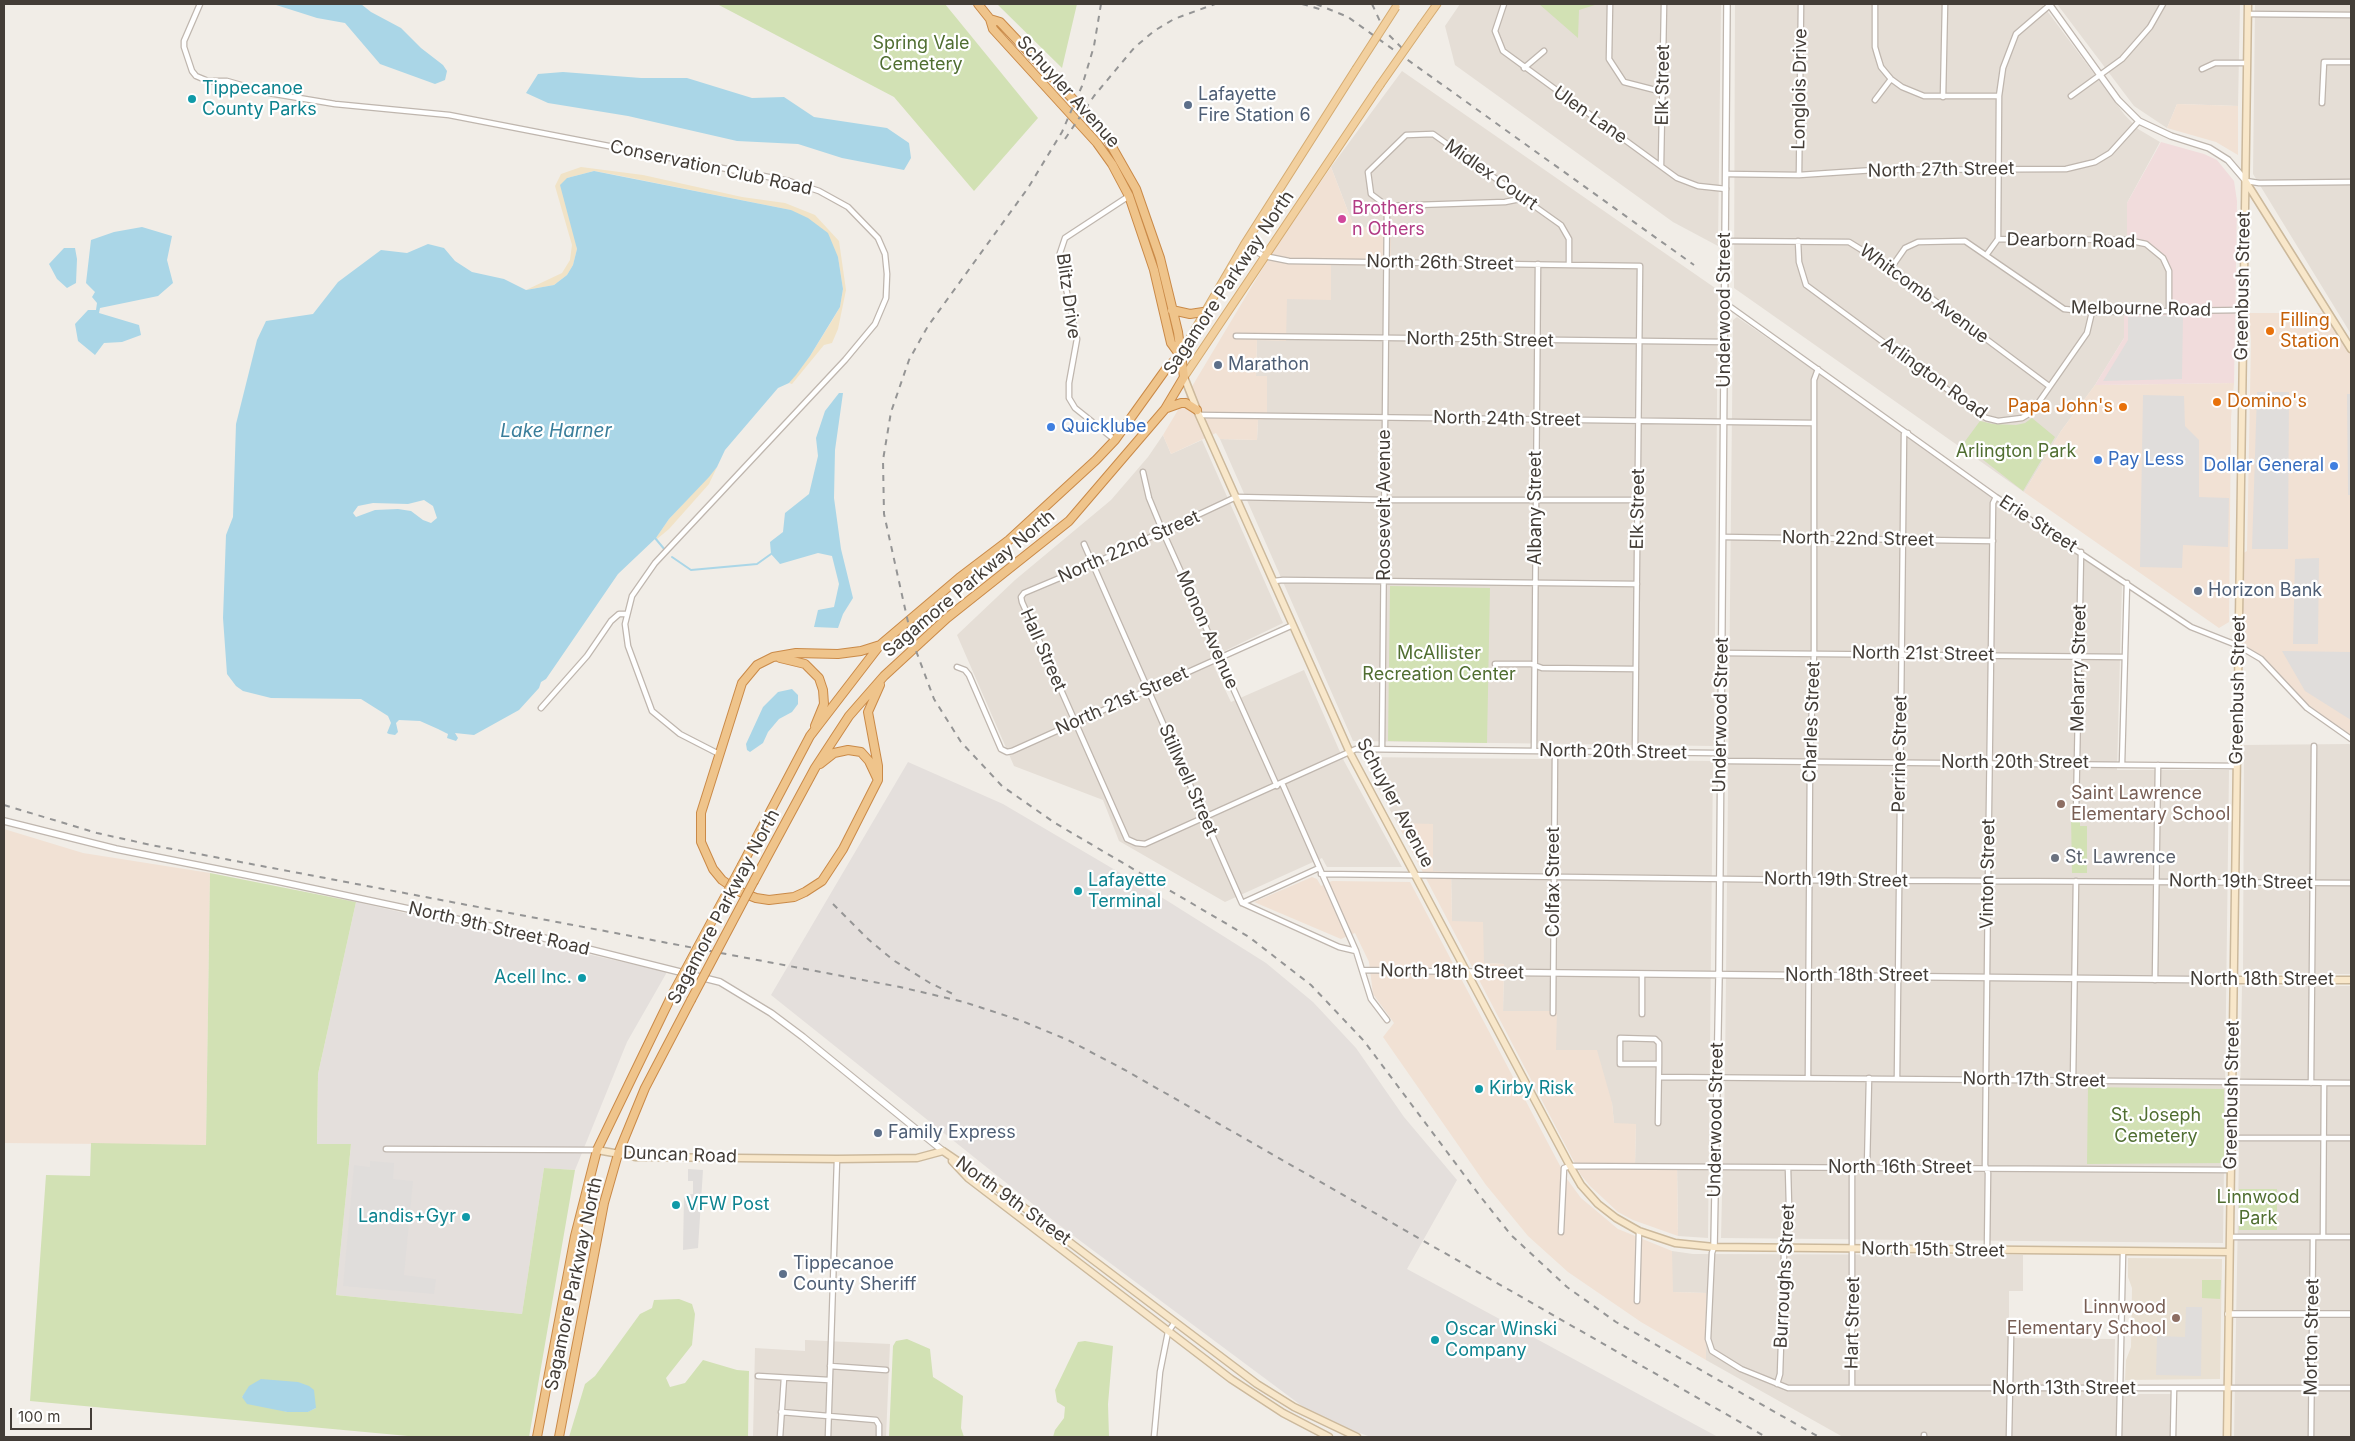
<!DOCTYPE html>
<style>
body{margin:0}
#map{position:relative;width:2355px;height:1441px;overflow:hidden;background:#f1ede7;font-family:Inter,sans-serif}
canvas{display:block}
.frame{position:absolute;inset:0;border:5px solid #433d37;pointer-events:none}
.scale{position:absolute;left:10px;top:1408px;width:82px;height:22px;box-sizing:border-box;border:2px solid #433d37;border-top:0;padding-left:6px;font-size:15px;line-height:18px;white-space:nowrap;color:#433d37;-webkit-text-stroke:4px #fff;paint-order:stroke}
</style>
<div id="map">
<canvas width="2355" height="1441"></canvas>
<div class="frame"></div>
<div class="scale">100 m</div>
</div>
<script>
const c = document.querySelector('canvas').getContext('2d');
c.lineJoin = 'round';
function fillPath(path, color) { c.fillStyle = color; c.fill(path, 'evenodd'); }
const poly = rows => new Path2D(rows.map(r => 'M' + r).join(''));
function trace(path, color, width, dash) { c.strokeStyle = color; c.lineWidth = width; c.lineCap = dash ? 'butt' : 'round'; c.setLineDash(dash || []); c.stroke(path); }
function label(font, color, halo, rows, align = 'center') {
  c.font = font + ' Inter,sans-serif'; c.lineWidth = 4.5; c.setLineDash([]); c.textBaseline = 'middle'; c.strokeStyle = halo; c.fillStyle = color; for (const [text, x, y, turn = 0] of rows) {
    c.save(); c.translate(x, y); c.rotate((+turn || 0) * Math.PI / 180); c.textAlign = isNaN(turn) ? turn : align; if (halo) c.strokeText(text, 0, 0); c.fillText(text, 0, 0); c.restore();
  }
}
const residential = poly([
 [1460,4,1721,4,1718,246,1673,222,1455,65,1445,26],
 [1735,4,2042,4,2124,114,2138,129,2160,142,2127,203,2154,248,2165,261,2169,271,2169,310,2124,311,2124,338,2095,385,2061,431,2024,492,1734,288],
 [2057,4,2240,4,2238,106,2177,104,2167,128,2134,106],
 [2255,4,2351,4,2351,334,2253,174],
 [1402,71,1718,290,1714,746,1353,741,1220,439,1257,440,1258,419,1267,419,1267,377,1256,376,1257,340,1287,299,1331,265,1354,227,1331,167],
 [1737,317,2122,583,2117,770,2229,770,2223,1243,1721,1238,1725,1071,1733,320],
 [1163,435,1171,454,1202,440,1283,623,1210,658,1231,702,1304,670,1344,761,1402,867,1327,867,1322,858,1225,902,1119,841,1103,800,1014,766,957,635,1015,580,1111,500,1148,457],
 [2349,744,2351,745,2351,974,2243,974,2244,745],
 [1362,757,1713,761,1708,1238,1678,1236,1677,1164,1635,1164,1636,1124,1614,1124,1612,1103,1556,1051,1556,1011,1503,1012,1504,964,1484,963,1452,921,1451,872,1433,872,1433,825,1397,823],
 [2242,986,2351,986,2351,1437,2234,1437],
 [1672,1251,1693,1254,2023,1255,2023,1291,2009,1291,2009,1338,2115,1339,2114,1394,2172,1394,2171,1437,1843,1437,1706,1360,1706,1293,1672,1292],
 [805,1340,890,1344,886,1437,753,1437,755,1348,805,1351]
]);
const commercial = poly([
 [2177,104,2238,106,2238,155,2216,142,2167,128],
 [1331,167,1354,227,1391,228,1391,266,1331,265,1331,300,1287,299,1286,341,1257,340,1256,376,1267,376,1267,419,1258,420,1257,440,1220,439,1216,433,1171,454,1163,435,1276,246],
 [2249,313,2329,313,2351,349,2351,739,2307,708,2261,659,2239,646,2240,555,2247,551,2251,341],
 [2234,383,2231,418,2229,622,2219,628,2024,492,2061,431,2095,385],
 [1397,823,1433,824,1433,871,1451,872,1452,921,1483,922,1484,963,1504,964,1503,1011,1557,1011,1556,1050,1597,1050,1612,1103,1614,1123,1636,1124,1635,1164,1677,1164,1678,1236,1633,1220,1618,1212,1590,1186,1581,1175],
 [4,829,83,853,210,873,206,1145,4,1143],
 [1312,877,1317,879,1321,886,1332,881,1410,882,1567,1179,1581,1198,1618,1229,1672,1251,1673,1292,1706,1293,1706,1360,1641,1322,1568,1272,1528,1236,1486,1185,1383,1037,1394,1023,1373,994,1369,962,1355,933,1341,939,1254,902]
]);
const industrial = poly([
 [908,762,1003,804,1166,900,1266,963,1313,1002,1356,1048,1404,1117,1457,1180,1407,1269,1718,1437,1371,1437,1348,1429,1306,1409,1059,1225,771,995],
 [356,902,667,972,627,1042,575,1170,544,1168,522,1314,336,1295,351,1144,317,1145,318,1074]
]);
const education = poly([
 [2128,1258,2222,1259,2220,1379,2125,1380,2126,1360,2131,1347,2132,1288,2128,1277]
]);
const medical = poly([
 [2161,142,2204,154,2217,160,2234,181,2237,201,2234,383,2095,385,2124,338,2124,311,2168,310,2169,271,2165,261,2154,248,2127,240,2127,203]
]);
const green = poly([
 [717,4,945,4,1038,118,974,191,894,97],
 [997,4,1077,4,1062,68],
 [1539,4,1598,4,1579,10,1578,38],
 [2032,418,2055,437,2023,491,1963,444,1980,421,1993,424,2016,425,2025,423],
 [1390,586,1490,588,1487,743,1388,741],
 [2071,816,2080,817,2080,826,2087,826,2087,873,2072,873],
 [210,873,356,902,318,1074,317,1144,351,1144,336,1295,522,1314,544,1168,575,1170,529,1437,419,1437,30,1401,46,1175,90,1176,91,1143,206,1145],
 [247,1391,316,1408,307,1412,287,1412,242,1397],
 [2088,1087,2224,1089,2224,1163,2087,1164],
 [2239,1189,2277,1189,2277,1230,2239,1230],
 [2202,1280,2221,1280,2220,1299,2202,1298],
 [679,1299,692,1304,695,1314,692,1345,666,1378,670,1387,685,1383,703,1360,737,1370,749,1371,748,1437,569,1437,585,1384,595,1376,640,1314,652,1308,654,1300],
 [907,1339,930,1349,933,1377,963,1396,961,1428,964,1437,889,1437,893,1346,896,1341],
 [1085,1341,1113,1346,1108,1404,1109,1437,1053,1437,1055,1430,1064,1418,1065,1407,1057,1402,1055,1390,1078,1342]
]);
const sand = poly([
 [581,167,643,175,742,197,785,203,815,215,839,241,846,290,838,329,832,343,824,345,792,384,789,383,810,356,833,319,840,307,843,289,838,257,791,210,611,174,594,171,567,178,577,249,573,265,567,275,554,285,526,290,562,273,570,260,572,245,555,186,561,174],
 [717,467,709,484,669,529,657,539,656,538,669,519]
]);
const parking = poly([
 [2183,315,2182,379,2103,381,2128,340,2128,317],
 [2257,392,2289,392,2288,549,2252,549],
 [2347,394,2351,394,2351,495,2348,495],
 [2143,395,2184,396,2185,426,2199,440,2199,497,2229,498,2228,547,2183,545,2182,568,2140,567],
 [2319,558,2318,644,2293,644,2295,559],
 [2282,651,2351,652,2351,720,2305,691],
 [370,1161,394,1163,393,1179,413,1181,404,1275,436,1279,434,1294,343,1286,354,1165,370,1167],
 [688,1169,703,1170,698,1248,683,1250,684,1195,693,1194,693,1181,688,1181],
 [2186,1307,2202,1307,2201,1376,2156,1375,2157,1336,2185,1337]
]);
const water = poly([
 [273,4,361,4,371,12,401,28,421,48,443,65,447,71,445,80,435,84,380,64,345,23,317,18],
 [563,72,641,78,687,78,752,98,784,97,814,117,887,128,909,143,911,158,904,170,842,158,798,144,737,141,628,116,548,103,526,93,538,74],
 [594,171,791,210,808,218,828,233,838,257,843,289,840,307,810,356,796,375,789,383,778,388,725,450,717,467,709,477,669,519,656,538,618,574,546,679,541,682,539,688,519,710,474,735,455,733,458,738,456,741,447,738,448,734,438,729,420,721,399,720,396,723,398,732,395,735,389,734,387,733,391,723,388,716,361,699,271,698,243,691,236,686,227,674,223,618,226,535,233,517,236,424,257,340,266,321,313,314,338,282,381,250,407,253,428,244,444,248,455,261,472,272,504,279,526,290,554,285,567,275,573,265,577,249,560,185,567,178],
 [424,500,433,506,437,518,431,523,423,520,411,511,398,509,375,510,356,517,353,513,358,506,373,503,408,504],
 [142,227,172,236,167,260,173,283,158,296,100,308,99,313,139,325,141,335,122,342,104,343,95,355,78,341,75,324,88,310,96,310,97,303,92,297,95,292,86,283,91,240,114,232],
 [64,248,75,248,77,259,76,283,67,288,57,279,49,264],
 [839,393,843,393,835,450,834,498,841,549,853,598,843,614,838,628,814,627,818,610,834,607,839,584,832,556,818,553,780,564,771,554,770,542,783,532,785,513,809,494,818,456,816,438,825,411],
 [792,689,798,695,798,704,792,712,779,719,768,732,763,743,750,752,747,750,746,744,763,707,778,692],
 [261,1379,298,1382,309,1386,314,1390,316,1408,308,1412,287,1412,247,1404,242,1397,249,1386]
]);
const stream = poly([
 [655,538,665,550],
 [672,557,691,570,757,564,771,554]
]);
const minor = poly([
 [200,4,184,41,184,47,192,71,196,76,208,81,227,81,269,93,335,104,449,115,789,181,819,191,848,207,878,238,885,254,887,274,886,298,875,324,845,360,655,563,632,596,625,624,628,646,652,711,680,734,719,754],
 [1504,4,1495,31,1503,51,1677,178,1698,186,1726,189],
 [1610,4,1609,59,1624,82,1663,92],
 [1875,4,1875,47,1877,54,1881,67,1891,79,1902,87,1924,96,1999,96],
 [2248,14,2351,15],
 [1524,68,1544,51],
 [2202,69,2215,63,2247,63],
 [2071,96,2122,59,2150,27,2163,4],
 [1943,97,1945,4],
 [1875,100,1891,79],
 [2322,103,2324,62,2351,62],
 [1661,165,1664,4],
 [1727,174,1799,175,1874,170,2066,169,2095,162,2110,153,2139,121],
 [1799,175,1801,4],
 [2246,181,2259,183,2351,182],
 [1387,206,1505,202,1525,198],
 [1998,239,1999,96,2003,68,2016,34,2051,4],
 [1725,241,1849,242,1891,268,2049,386],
 [1798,241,1799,262,1806,285,1986,418,1998,421,2022,418,2032,412,2087,333,2092,312],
 [1244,245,1264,256,1289,261,1640,266,1635,752],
 [1987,254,1998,239,2127,240,2146,244,2163,258,2169,271,2169,310],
 [1891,268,1905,248,1918,242,1965,241,2064,309,2092,312,2243,310],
 [1725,303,1996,497,2191,627,2239,646,2261,659,2307,708,2351,739],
 [1236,336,1725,342],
 [1199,415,1814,423],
 [1115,440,1075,408,1069,398,1069,383,1077,339,1059,256,1065,238,1129,196],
 [1143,472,1149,498,1163,532,1277,786],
 [1637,500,1385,500,1236,497,1093,564,1024,593,1021,597,1022,602,1127,839,1136,843,1145,844,1356,749,1715,753,1727,761,2237,766],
 [1723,537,1993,541],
 [1084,544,1242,903,1339,947,1356,951],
 [1274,581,1283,580,1637,584],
 [1722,653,2124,657],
 [1495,664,1531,664,1542,668,1636,669],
 [957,667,965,670,969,675,1001,749,1007,752,1012,751,1293,625],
 [541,708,587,656,611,621,619,614,627,614],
 [1382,748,1387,206,1371,194,1368,172,1406,135,1433,134,1561,225,1569,239,1569,265],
 [1534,751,1538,264],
 [2122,764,2127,583],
 [1282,783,1356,951,1371,999,1387,1020],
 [2076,814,2081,552],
 [1321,874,1809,880,2351,883],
 [1242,903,1319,868],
 [1363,970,1467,972],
 [1642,974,1642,1014],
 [2155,980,2158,765],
 [1553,1013,1555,752],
 [1620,1038,1655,1039,1659,1043,1659,1064,1620,1064,1620,1038],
 [1659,1077,2351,1083],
 [1808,1077,1810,761,1814,652,1814,380,1818,369],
 [1897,1078,1904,434,1908,433],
 [2073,1080,2076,881],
 [2311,1083,2314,746],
 [1658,1123,1659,1064],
 [2231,1138,2351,1138],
 [386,1149,597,1150],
 [1867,1168,1869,1078],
 [1561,1232,1564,1168,1570,1166,2231,1170],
 [2230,1237,2351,1237],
 [2323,1237,2324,1083],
 [1714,1247,1712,1253,1708,1339,1712,1351,1741,1369,1788,1388,2351,1388],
 [1987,1251,1988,1173,1985,1165,1988,881,1993,503,1996,497],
 [1637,1301,1639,1231],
 [830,1366,886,1370],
 [758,1376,829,1380],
 [1777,1384,1780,1374,1784,1254,1787,1241,1789,1206,1788,1168],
 [1852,1388,1852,1168],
 [781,1412,876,1420,879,1425,879,1437],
 [780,1437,784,1378],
 [828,1437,837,1159],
 [1154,1437,1160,1372,1168,1332,1175,1322],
 [1924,1437,1924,1435],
 [2009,1437,2011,1336],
 [2119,1437,2123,1252],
 [2173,1437,2174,1389],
 [2311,1437,2313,1237]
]);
const tertiary = poly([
 [2049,4,2118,100,2139,121,2171,136,2209,148,2228,160,2246,181],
 [4,821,116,849,277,881,536,936,720,982,771,1013,803,1037,943,1151],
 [1467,972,2234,980],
 [1714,1247,1719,976,1727,4],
 [2228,1314,2351,1314]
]);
const secondary = poly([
 [2246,182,2351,349],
 [1184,377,1199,415,1350,753,1570,1166,1581,1185,1598,1204,1616,1218,1639,1231,1675,1243,1714,1247,2229,1252],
 [2234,980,2351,980],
 [597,1150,636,1157,837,1159,917,1158,943,1151],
 [943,1151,1006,1194,1257,1384,1294,1407,1357,1437],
 [952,1161,968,1178,1231,1379,1283,1413,1329,1437],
 [2227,1437,2248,4]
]);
const primary = poly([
 [1422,25,1437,4],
 [1180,355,1244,245,1356,69],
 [1184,377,1380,85]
]);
const trunk = poly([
 [978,4,990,19,993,29,1097,143,1112,164,1129,196,1154,270,1171,343,1179,354],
 [1172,310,1190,314,1203,312],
 [1167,408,1181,403,1186,403,1197,410],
 [780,658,805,664,819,678,823,690,824,704,815,726],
 [880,685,868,712,878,766,878,780,843,849,822,881,805,892,794,897,769,900,756,898,738,891,722,880,713,869,701,842,701,813,742,683,757,665,773,657,796,653,838,654,861,651,880,645],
 [820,764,834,753,848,750,861,752,869,761,877,778],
 [742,865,810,736,880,645,959,578,1009,540,1096,460,1115,440,1166,369,1180,355],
 [754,881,815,768,849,716,884,676,947,618,1069,521,1165,409,1184,377,1178,332,1160,258,1136,189,1103,131,1000,22,990,19],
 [537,1437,575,1236,597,1150,672,995],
 [559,1437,604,1203,618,1154,645,1088,691,1000]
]);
const rail = poly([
 [1101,4,1094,46,1082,86,1062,132,1028,188,928,326,909,360,891,412,883,460,884,514,912,640,934,699,961,742,1002,786,1055,823,1249,937,1311,985,1364,1041,1480,1196,1511,1235,1567,1287,1616,1322,1819,1437],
 [1302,4,1323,10],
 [1316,4,1348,17,1366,30,1694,265],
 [1372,4,1384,30,1402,48],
 [1065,139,1094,96,1134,48,1154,31,1174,19,1215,4],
 [4,805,97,833,151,845,900,987,964,1002,1022,1021,1068,1040,1125,1070,1766,1437],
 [833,904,868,939,893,960,930,983,953,994]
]);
const primaryBridge = poly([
 [1356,69,1396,7],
 [1380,85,1422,25]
]);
const trunkBridge = poly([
 [672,995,742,865],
 [691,1000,754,881]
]);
const markers = [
 [192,99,5,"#0f9aa8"],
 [1188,105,5,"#5c6f8a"],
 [1342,219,5,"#d1479c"],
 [2270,331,5,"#e8710a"],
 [1218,365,5,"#5c6f8a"],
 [2217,402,5,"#e8710a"],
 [2123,407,5,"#e8710a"],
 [1051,427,5,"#3f7fe0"],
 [2098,460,5,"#3f7fe0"],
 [2334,466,5,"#3f7fe0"],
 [2198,591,5,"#5c6f8a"],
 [2061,804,5,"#8d6e63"],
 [2055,858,5,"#6b7280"],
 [1078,891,5,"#0f9aa8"],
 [582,978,5,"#0f9aa8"],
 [1479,1089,5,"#0f9aa8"],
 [878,1133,5,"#5c6f8a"],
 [676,1205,5,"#0f9aa8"],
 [466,1217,5,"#0f9aa8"],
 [783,1274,5,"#5c6f8a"],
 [2176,1318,5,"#8d6e63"],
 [1435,1340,5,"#0f9aa8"]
];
const parkNames = [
 ["Spring Vale",921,44],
 ["Cemetery",921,65],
 ["Arlington Park",2016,452],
 ["McAllister",1439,654],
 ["Recreation Center",1439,675],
 ["St. Joseph",2156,1116],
 ["Cemetery",2156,1137],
 ["Linnwood",2258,1198],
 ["Park",2258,1219]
];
const streetNames = [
 ["Elk Street",1663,85,-89],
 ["Longlois Drive",1800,89,-89],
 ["Schuyler Avenue",1068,92,48],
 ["Ulen Lane",1590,115,35],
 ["Conservation Club Road",711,168,12],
 ["North 27th Street",1941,170,-1],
 ["Midlex Court",1491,175,35],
 ["Dearborn Road",2071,241,1],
 ["North 26th Street",1440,263,1],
 ["Sagamore Parkway North",1229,283,-56],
 ["Greenbush Street",2243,286,-89],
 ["Whitcomb Avenue",1924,294,36],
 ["Blitz Drive",1068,296,82],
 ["Melbourne Road",2141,309,1],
 ["Underwood Street",1725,310,-90],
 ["North 25th Street",1480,340,1],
 ["Arlington Road",1934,378,36],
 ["North 24th Street",1507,419,1],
 ["Roosevelt Avenue",1385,505,-90],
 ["Albany Street",1536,508,-90],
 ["Elk Street",1638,509,-89],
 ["Erie Street",2038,524,33],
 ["North 22nd Street",1858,539,1],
 ["North 22nd Street",1129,547,-24],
 ["Sagamore Parkway North",969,584,-40],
 ["Monon Avenue",1207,630,66],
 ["Hall Street",1043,650,66],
 ["North 21st Street",1923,654,1],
 ["Meharry Street",2079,668,-89],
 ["Greenbush Street",2238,690,-89],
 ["North 21st Street",1122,701,-24],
 ["Underwood Street",1721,715,-89],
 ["Charles Street",1812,722,-88],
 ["North 20th Street",1613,752,1],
 ["Perrine Street",1900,754,-89],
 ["North 20th Street",2015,763],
 ["Stillwell Street",1188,780,66],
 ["Schuyler Avenue",1395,803,62],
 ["Vinton Street",1988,874,-89],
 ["North 19th Street",1836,880,1],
 ["Colfax Street",1554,882,-90],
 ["North 19th Street",2241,882,1],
 ["Sagamore Parkway North",724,907,-62],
 ["North 9th Street Road",499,929,13],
 ["North 18th Street",1452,972,1],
 ["North 18th Street",1857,976],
 ["North 18th Street",2262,980],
 ["North 17th Street",2034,1080,1],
 ["Greenbush Street",2232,1095,-89],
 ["Underwood Street",1716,1120,-89],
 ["Duncan Road",680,1155,2],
 ["North 16th Street",1900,1168],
 ["North 9th Street",1013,1201,36],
 ["North 15th Street",1933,1250,1],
 ["Burroughs Street",1785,1276,-87],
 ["Sagamore Parkway North",574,1284,-78],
 ["Hart Street",1853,1323,-89],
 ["Morton Street",2312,1337,-89],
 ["North 13th Street",2064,1389]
];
const cultureNames = [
 ["Tippecanoe",202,89],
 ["County Parks",202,110],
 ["Lafayette",1088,881],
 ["Terminal",1088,902],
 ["Acell Inc.",572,978,"right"],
 ["Kirby Risk",1489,1089],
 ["VFW Post",686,1205],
 ["Landis+Gyr",456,1217,"right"],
 ["Oscar Winski",1445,1330],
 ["Company",1445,1351]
];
const serviceNames = [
 ["Lafayette",1198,95],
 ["Fire Station 6",1198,116],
 ["Marathon",1228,365],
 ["Horizon Bank",2208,591],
 ["Family Express",888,1133],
 ["Tippecanoe",793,1264],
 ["County Sheriff",793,1285]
];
const hotelNames = [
 ["Brothers",1352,209],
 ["n Others",1352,230]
];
const foodNames = [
 ["Filling",2280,321],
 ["Station",2280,342],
 ["Domino's",2227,402],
 ["Papa John's",2113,407,"right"]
];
const shopNames = [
 ["Quicklube",1061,427],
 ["Pay Less",2108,460],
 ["Dollar General",2324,466,"right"]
];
const educationNames = [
 ["Saint Lawrence",2071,794],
 ["Elementary School",2071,815],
 ["Linnwood",2166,1308,"right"],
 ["Elementary School",2166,1329,"right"]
];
const worshipNames = [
 ["St. Lawrence",2065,858]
];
const waterNames = [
 ["Lake Harner",556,431]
];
fillPath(residential, '#e5ded6');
fillPath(commercial, '#f1e1d4');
fillPath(industrial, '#e4dfdc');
fillPath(education, '#e9e0d2');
fillPath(medical, '#f1dcdc');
fillPath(green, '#d2e1b4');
fillPath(sand, '#f1e3c7');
fillPath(parking, '#e0dddb');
fillPath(water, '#aad6e7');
trace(stream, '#aad6e7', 2);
trace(minor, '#bfb6ae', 7);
trace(tertiary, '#bfb6ae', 8);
trace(secondary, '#ccb99c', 9);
trace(primary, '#d5ab71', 9);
trace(trunk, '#ca8a48', 10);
trace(minor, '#fff', 4.5);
trace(tertiary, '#fff', 5.5);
trace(secondary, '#f8e7ca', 6);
trace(primary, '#f2d09f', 7);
trace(trunk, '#efc48b', 8);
trace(rail, '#959595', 2, [6, 6]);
trace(primaryBridge, '#d5ab71', 9, []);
trace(trunkBridge, '#ca8a48', 10, []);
trace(primaryBridge, '#f2d09f', 7);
trace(trunkBridge, '#efc48b', 8);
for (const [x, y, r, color] of markers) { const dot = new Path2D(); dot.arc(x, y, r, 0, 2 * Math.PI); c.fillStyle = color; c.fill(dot); trace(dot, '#fff', 2); }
label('18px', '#506e31', '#fff', parkNames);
label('18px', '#433d37', '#fff', streetNames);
label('18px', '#0d838f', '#fff', cultureNames, 'left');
label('18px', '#4e5e75', '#fff', serviceNames, 'left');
label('18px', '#b23c85', '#fff', hotelNames, 'left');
label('18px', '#c56008', '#fff', foodNames, 'left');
label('18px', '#366cbe', '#fff', shopNames, 'left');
label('18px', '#785e54', '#fff', educationNames, 'left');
label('18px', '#5b616d', '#fff', worshipNames, 'left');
label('italic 19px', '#3b7e9b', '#fff', waterNames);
</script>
